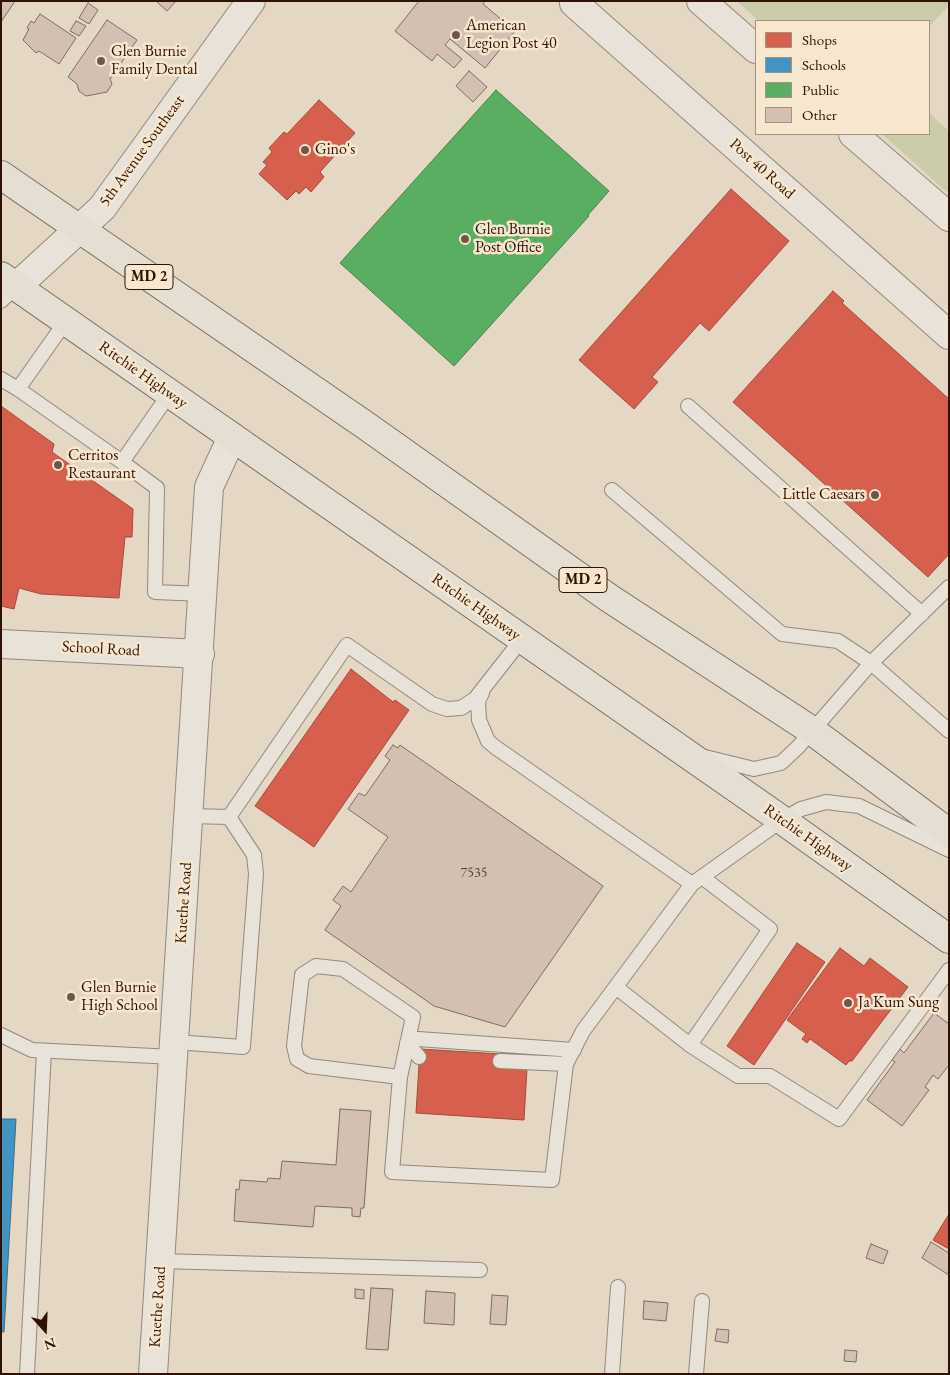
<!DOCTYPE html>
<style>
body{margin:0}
#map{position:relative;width:950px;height:1375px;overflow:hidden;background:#e4d7c3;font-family:"EB Garamond",serif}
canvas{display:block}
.frame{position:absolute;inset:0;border:2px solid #2f1206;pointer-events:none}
.legend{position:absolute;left:755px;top:20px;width:175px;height:115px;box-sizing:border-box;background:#f7e7cf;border:1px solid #a7927f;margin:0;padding:6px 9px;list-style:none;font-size:15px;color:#2f1206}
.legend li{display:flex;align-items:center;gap:10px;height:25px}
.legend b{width:25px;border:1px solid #a7927f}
.north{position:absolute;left:20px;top:1305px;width:50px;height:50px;-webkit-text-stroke:4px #f7e7cf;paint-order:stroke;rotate:160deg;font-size:14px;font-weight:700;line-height:20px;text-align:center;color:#2f1206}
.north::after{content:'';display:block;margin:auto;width:18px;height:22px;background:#2f1206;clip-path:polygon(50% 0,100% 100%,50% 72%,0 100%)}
</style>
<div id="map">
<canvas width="950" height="1375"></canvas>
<div class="frame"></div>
<ul class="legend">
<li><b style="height:14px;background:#d6604d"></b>Shops</li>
<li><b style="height:14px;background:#4393c3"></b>Schools</li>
<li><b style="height:14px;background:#5aae61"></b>Public</li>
<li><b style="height:14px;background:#d3c0b2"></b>Other</li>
</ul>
<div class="north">N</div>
</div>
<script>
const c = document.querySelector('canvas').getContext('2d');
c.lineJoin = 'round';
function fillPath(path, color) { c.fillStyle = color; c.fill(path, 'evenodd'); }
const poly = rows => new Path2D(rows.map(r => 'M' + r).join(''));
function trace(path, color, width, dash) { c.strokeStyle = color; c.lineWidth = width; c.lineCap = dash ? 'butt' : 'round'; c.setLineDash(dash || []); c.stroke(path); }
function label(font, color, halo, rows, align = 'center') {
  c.font = font + ' "EB Garamond",serif'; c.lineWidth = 5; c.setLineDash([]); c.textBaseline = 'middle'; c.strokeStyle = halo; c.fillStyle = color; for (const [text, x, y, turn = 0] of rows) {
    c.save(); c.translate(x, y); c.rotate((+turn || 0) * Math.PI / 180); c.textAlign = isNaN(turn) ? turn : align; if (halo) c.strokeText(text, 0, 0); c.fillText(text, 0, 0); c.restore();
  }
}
const green = poly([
 [737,1,949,1,949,5,929,27,929,21,759,21],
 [929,113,949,131,949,194,882,134,929,134]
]);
const shops = poly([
 [319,100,355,133,320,172,324,177,311,192,306,187,299,194,296,191,287,200,259,174,267,165,263,162,272,152,269,148,284,132,287,134,319,100],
 [731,189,789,241,709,331,700,323,652,377,658,382,634,409,579,360,731,189],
 [833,291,844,301,842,303,949,399,949,554,928,577,733,402,833,291],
 [1,406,54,444,52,452,133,509,132,537,125,537,119,598,41,594,19,588,14,609,1,606,1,406],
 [351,669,393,702,395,700,409,710,314,847,255,806,351,669],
 [797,943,825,962,754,1065,727,1046,797,943],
 [840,948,864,966,870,958,908,987,852,1061,849,1061,846,1065,810,1039,807,1043,802,1039,806,1034,787,1020,840,948],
 [420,1049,500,1054,499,1067,527,1069,524,1120,416,1113,420,1049],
 [949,1214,949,1249,933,1240,949,1214]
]);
const schools = poly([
 [1,1119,16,1119,4,1332,1,1332,1,1119]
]);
const public = poly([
 [496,90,609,191,588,215,589,216,454,366,340,263,496,90]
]);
const building = poly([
 [1,1,15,1,1,22,1,1],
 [156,1,176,1,167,11,156,1],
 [419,1,485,1,483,4,515,31,485,68,450,39,445,45,462,59,454,68,437,54,432,61,395,31,419,1],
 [88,3,98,10,89,24,79,18,88,3],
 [40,14,76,38,59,64,39,51,36,53,23,40,29,29,27,28,31,21,34,23,40,14],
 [107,20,137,40,110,79,112,84,107,92,86,96,79,91,77,84,68,77,107,20],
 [76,21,86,26,79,36,70,31,76,21],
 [469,71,487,87,473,102,456,86,469,71],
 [393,745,398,748,400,745,603,886,505,1027,434,1006,325,930,341,906,333,900,343,886,351,892,388,837,348,809,359,793,365,796,390,760,385,756,393,745],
 [934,1013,949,1024,949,1065,938,1079,933,1075,925,1087,929,1090,902,1126,867,1100,895,1062,892,1060,900,1049,904,1053,934,1013],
 [340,1109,371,1111,364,1208,361,1208,360,1217,352,1216,352,1208,315,1206,313,1227,234,1221,236,1189,239,1190,240,1180,267,1182,268,1178,280,1179,282,1161,336,1165,340,1109],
 [931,1242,949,1253,949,1275,922,1258,931,1242],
 [871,1244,888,1251,883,1264,866,1258,871,1244],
 [371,1288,393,1289,388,1350,366,1349,371,1288],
 [355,1289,364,1290,364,1299,355,1298,355,1289],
 [426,1291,455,1293,454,1325,424,1323,426,1291],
 [492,1295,508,1296,506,1325,490,1324,492,1295],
 [644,1301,668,1303,666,1321,643,1319,644,1301],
 [717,1329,729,1330,728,1343,715,1341,717,1329],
 [845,1350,857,1351,856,1362,844,1361,845,1350]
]);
const service = poly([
 [1,301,17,286],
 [66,321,18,389,122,462],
 [1,379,18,389],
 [170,393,122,462,157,488,155,592,203,594],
 [688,406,922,614],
 [612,490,782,634,838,641,871,663,949,731],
 [482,693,478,701,479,720,488,741,495,747,692,884,782,820,801,809,826,802,859,806,949,850],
 [705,757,754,769,781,763,798,747,871,663,949,587],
 [189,816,229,817,347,645,432,704,447,709,461,708,475,699,522,639],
 [617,988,690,1045,770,929,702,877],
 [1,1035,32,1050,174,1057],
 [175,1042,243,1047,256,874,254,855,229,817],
 [690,1045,738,1076,770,1076,839,1119,949,970],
 [419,1057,407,1043,418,1039,574,1050],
 [500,1061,566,1064],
 [400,1077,413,1017,343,969,316,966,302,975,294,1046,297,1059,309,1066,400,1077,392,1172,552,1180,566,1064,583,1031,692,884],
 [161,1261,480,1270],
 [27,1374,44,1051],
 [612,1374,618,1287],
 [696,1374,702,1301]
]);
const minor = poly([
 [701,1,756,49],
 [574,3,949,335],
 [853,134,949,217],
 [1,644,200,654],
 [153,1374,209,487,232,437]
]);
const tertiary = poly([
 [17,286,102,208,251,1]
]);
const primary = poly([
 [1,175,365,425,609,598,811,730,949,833],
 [1,276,782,820,949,939]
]);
const markers = [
 [456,35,5,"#6e5748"],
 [101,61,5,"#6e5748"],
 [305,150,5,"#6e5748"],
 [465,239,5,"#6e5748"],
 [58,465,5,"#6e5748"],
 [875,495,5,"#6e5748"],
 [71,997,5,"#6e5748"],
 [848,1003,5,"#6e5748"]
];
const numberNames = [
 ["7535",474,873]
];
const shields = [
 [149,277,48],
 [583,580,48]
];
const shieldNames = [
 ["MD 2",149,277],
 ["MD 2",583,580]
];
const poiNames = [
 ["American",466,26],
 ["Legion Post 40",466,44],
 ["Glen Burnie",111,52],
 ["Family Dental",111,70],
 ["Gino's",315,150],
 ["Glen Burnie",475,230],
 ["Post Office",475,248],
 ["Cerritos",68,456],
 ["Restaurant",68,474],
 ["Little Caesars",865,495,"right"],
 ["Glen Burnie",81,988],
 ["High School",81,1006],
 ["Ja Kum Sung",858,1003]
];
const streetNames = [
 ["5th Avenue Southeast",142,151,-54],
 ["Post 40 Road",762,169,42],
 ["Ritchie Highway",143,375,35],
 ["Ritchie Highway",476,607,35],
 ["School Road",101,649,3],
 ["Ritchie Highway",808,838,35],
 ["Kuethe Road",184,903,-86],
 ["Kuethe Road",158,1307,-86]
];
fillPath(green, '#cacba8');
fillPath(shops, '#d6604d');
trace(shops, '#a44938', 1);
fillPath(schools, '#4393c3');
trace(schools, '#3d6c8a', 1);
fillPath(public, '#5aae61');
trace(public, '#4d7f46', 1);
fillPath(building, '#d3c0b2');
trace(building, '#796e62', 1);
trace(service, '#93887c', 16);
trace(minor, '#93887c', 30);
trace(tertiary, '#93887c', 30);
trace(primary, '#796e62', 30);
trace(service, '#e9e2d8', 14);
trace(minor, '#e9e2d8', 28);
trace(tertiary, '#e9e2d8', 28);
trace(primary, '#e5ded2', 28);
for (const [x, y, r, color] of markers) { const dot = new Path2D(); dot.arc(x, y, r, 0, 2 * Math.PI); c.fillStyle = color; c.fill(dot); trace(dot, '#f7e7cf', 2); }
label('14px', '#583e31', null, numberNames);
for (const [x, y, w] of shields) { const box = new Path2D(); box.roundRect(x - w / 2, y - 12.5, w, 25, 4); c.fillStyle = '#f7e7cf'; c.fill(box); trace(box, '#2f1206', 1); }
label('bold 15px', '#2f1206', null, shieldNames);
label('16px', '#2f1206', '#f7e7cf', poiNames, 'left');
label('16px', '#2f1206', '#f7e7cf', streetNames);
</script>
